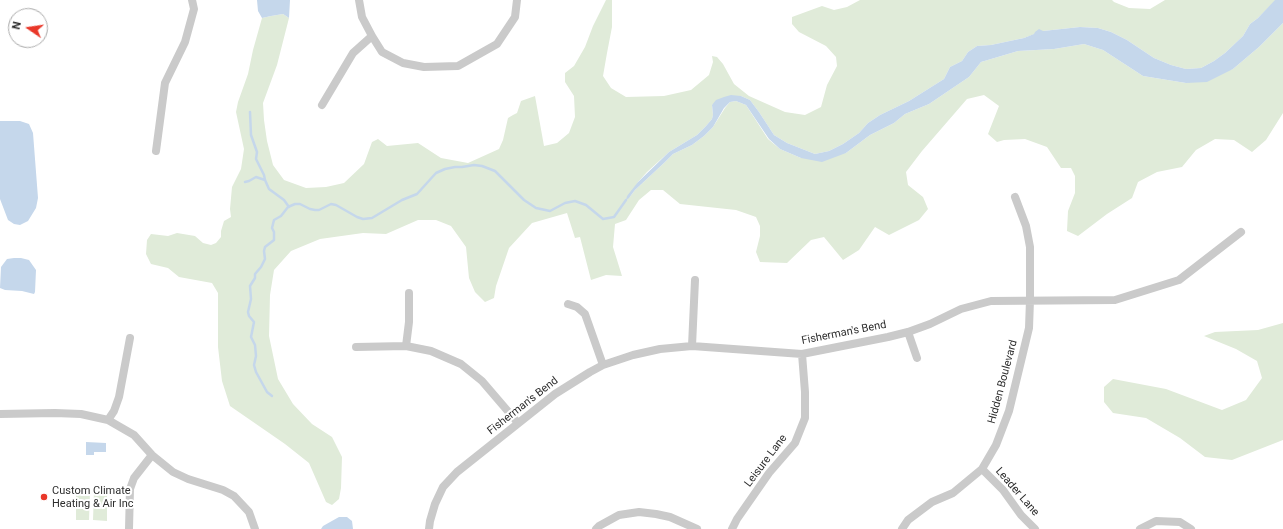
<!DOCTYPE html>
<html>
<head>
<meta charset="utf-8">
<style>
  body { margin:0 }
  #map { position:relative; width:1283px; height:529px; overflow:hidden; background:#fff; font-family:Roboto,sans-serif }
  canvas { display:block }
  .north { position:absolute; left:8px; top:8px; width:40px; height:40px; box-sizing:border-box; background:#fff; border:1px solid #ababab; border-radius:50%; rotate:283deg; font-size:11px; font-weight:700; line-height:16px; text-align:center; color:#2d2d2d }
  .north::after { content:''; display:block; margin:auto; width:14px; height:18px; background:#e93729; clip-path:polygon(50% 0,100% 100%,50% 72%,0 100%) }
</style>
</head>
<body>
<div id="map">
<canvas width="1283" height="529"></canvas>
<div class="north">N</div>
</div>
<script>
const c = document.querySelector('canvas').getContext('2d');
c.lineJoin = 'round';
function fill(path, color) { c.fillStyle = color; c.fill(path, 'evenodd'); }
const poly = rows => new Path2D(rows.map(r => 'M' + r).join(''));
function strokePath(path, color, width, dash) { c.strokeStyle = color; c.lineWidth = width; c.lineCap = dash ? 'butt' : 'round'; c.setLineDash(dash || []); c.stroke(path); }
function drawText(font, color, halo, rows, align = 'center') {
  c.font = font + ' Roboto,sans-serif'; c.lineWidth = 4; c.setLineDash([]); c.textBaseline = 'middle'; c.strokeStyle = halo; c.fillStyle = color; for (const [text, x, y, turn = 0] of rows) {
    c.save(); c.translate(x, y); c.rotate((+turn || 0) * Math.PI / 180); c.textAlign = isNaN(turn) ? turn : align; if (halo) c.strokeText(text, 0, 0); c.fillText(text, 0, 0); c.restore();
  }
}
fill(poly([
  [606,0,612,0,612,27,607,53,603,76,611,88,626,97,664,96,691,90,709,75,713,62,712,56,717,57,723,64,734,84,749,96,785,112,805,115,821,107,827,85,837,66,836,57,826,46,799,32,792,24,792,17,822,6,834,10,847,7,860,0,1112,0,1114,2,1129,8,1150,9,1165,0,1276,0,1258,18,1250,24,1243,36,1225,53,1214,61,1201,68,1186,69,1171,65,1154,58,1127,40,1111,32,1098,28,1080,27,1043,31,1024,38,991,45,977,46,968,52,962,61,950,67,944,79,909,101,880,115,868,123,859,133,843,144,829,151,815,154,787,143,774,135,759,112,750,100,741,96,712,105,713,115,712,119,706,126,697,135,669,152,647,172,638,182,629,198,635,190,664,163,673,154,692,145,704,136,713,127,725,108,730,102,736,101,746,105,768,139,780,149,801,158,846,153,870,135,894,123,905,114,929,104,969,77,981,62,1018,51,1054,49,1084,44,1103,50,1143,76,1186,83,1233,69,1259,47,1283,23,1283,113,1266,140,1252,152,1234,140,1215,139,1196,150,1182,167,1157,172,1138,182,1132,198,1107,214,1078,236,1067,231,1068,211,1075,193,1075,176,1071,168,1061,168,1047,147,1025,139,1004,140,997,142,988,134,999,106,984,95,967,99,922,151,906,172,908,185,923,197,928,209,919,220,889,235,875,227,859,250,843,260,824,237,811,240,787,263,760,262,756,252,760,236,760,226,756,217,736,210,680,204,663,190,651,190,639,200,626,220,615,224,613,247,622,276,606,275,591,280,580,237,575,238,567,213,532,223,509,248,496,286,494,298,485,302,475,292,469,278,466,247,451,226,436,220,418,220,386,234,363,233,320,239,291,251,274,270,270,295,269,336,278,379,293,404,312,424,332,437,342,457,341,488,339,499,332,505,326,502,309,463,285,444,230,406,222,381,218,347,218,293,212,283,179,277,168,268,151,264,146,254,147,240,151,234,168,236,177,233,195,236,203,243,211,245,216,243,221,237,221,231,224,221,231,217,230,209,232,187,241,169,244,149,236,112,238,102,248,74,253,50,262,18,271,16,283,14,289,18,277,65,263,103,264,120,267,141,273,165,284,180,306,188,326,187,344,183,364,164,372,142,378,139,387,146,418,143,441,158,468,163,499,149,503,140,508,118,513,115,517,113,521,101,535,96,544,146,557,143,569,133,575,117,574,96,565,82,565,73,574,66,585,47,593,26],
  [1283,323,1283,440,1232,460,1205,457,1180,438,1146,418,1113,413,1104,402,1104,387,1113,379,1166,389,1222,410,1246,400,1262,378,1257,361,1236,349,1204,336,1215,332,1258,330],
  [76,491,90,491,89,520,76,520],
  [94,491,107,491,107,521,93,520]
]), '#e0ebd9');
fill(poly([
  [257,0,290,0,289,18,283,14,271,16,262,18,258,11],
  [1275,0,1283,0,1283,23,1259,47,1233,69,1207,82,1186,83,1143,76,1103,50,1084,44,1054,49,1018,51,981,62,969,77,929,104,905,114,894,123,870,135,846,153,822,162,801,158,780,149,769,139,746,105,736,101,730,102,724,108,713,127,704,136,692,145,673,154,664,163,635,190,629,198,626,200,627,196,638,182,669,152,697,135,706,126,712,119,713,115,712,105,716,100,724,97,731,95,741,96,750,100,759,112,774,135,787,143,815,154,829,151,843,144,859,133,868,123,880,115,909,101,944,79,950,67,962,61,968,52,977,46,991,45,1024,38,1034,34,1035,32,1039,29,1043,31,1080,27,1098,28,1111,32,1127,40,1154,58,1171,65,1186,69,1201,68,1214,61,1225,53,1243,36,1250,24,1258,18],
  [0,121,20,121,29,124,33,133,38,198,36,208,28,221,20,225,14,224,8,220,0,199],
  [14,258,21,258,29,260,36,270,35,292,34,294,22,291,5,290,0,288,1,267,7,259],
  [86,442,106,443,106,452,94,452,94,455,86,455],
  [339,517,347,517,352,521,353,529,321,529,323,526]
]), '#c5d7eb');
strokePath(poly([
  [250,112,251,135,257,152,256,159,264,175,265,180,269,189,284,200,289,207],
  [245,182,249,181,256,177,265,180],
  [272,396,267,392,256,372,254,365,256,356,255,345,251,337,254,322,249,316,248,312,251,299,250,286,255,278,255,274,261,267,265,259,264,251,265,247,274,240,274,232,272,228,274,220,281,216,288,207,295,204,300,204,310,209,315,210,319,210,331,204,336,205,357,217,363,219,372,218,402,200,417,194,436,173,445,169,455,167,462,167,474,165,482,166,495,171,524,200,536,208,550,211,565,203,575,201,586,205,603,219,614,217,626,200]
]), '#c5d7eb', 2.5);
strokePath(poly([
  [372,36,382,52,403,63,424,67,458,66,497,44,515,17,517,0],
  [322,105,353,53,372,36,362,17,359,0],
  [156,151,165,83,185,42,194,9,192,0],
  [568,304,577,307,585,314,603,365],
  [908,332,917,358],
  [406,346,409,322,409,293],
  [692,346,695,280],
  [356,347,406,346,431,351,461,364,482,381,518,423],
  [0,414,55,413,81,414,108,420,134,435,152,455,173,472,188,479,223,490,234,496,249,512,255,529],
  [108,420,114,411,119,397,130,338],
  [982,469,1003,490,1021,515,1035,529],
  [129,529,130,489,134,478,152,455],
  [429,529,430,521,435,504,443,487,457,472,555,394,590,372,603,365,633,355,660,349,692,346,802,354,888,337,908,332,930,324,961,309,991,301,1115,300,1179,280,1241,232],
  [596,529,599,526,619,515,639,512,656,514,670,517,697,529],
  [732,529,737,519,769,473,795,443,805,418,805,392,802,354],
  [902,529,908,520,932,502,953,493,982,469,996,445,1009,411,1029,328,1030,300,1030,247,1026,226,1015,197],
  [1140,529,1156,521,1180,522,1191,529]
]), '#cacaca', 8);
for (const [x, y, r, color] of [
  [44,497,4,"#e93729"]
]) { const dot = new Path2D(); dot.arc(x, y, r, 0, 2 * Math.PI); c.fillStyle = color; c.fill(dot); strokePath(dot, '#fff', 1.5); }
drawText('11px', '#2d2d2d', '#fff', [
  ["Fisherman's Bend",844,333,-11],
  ["Hidden Boulevard",1003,382,-75],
  ["Fisherman's Bend",523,406,-38],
  ["Leisure Lane",766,461,-53],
  ["Leader Lane",1017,492,49]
]);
drawText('11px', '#2d2d2d', '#fff', [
  ["Custom Climate",52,491],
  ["Heating & Air Inc",52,504]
], 'left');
</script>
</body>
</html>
